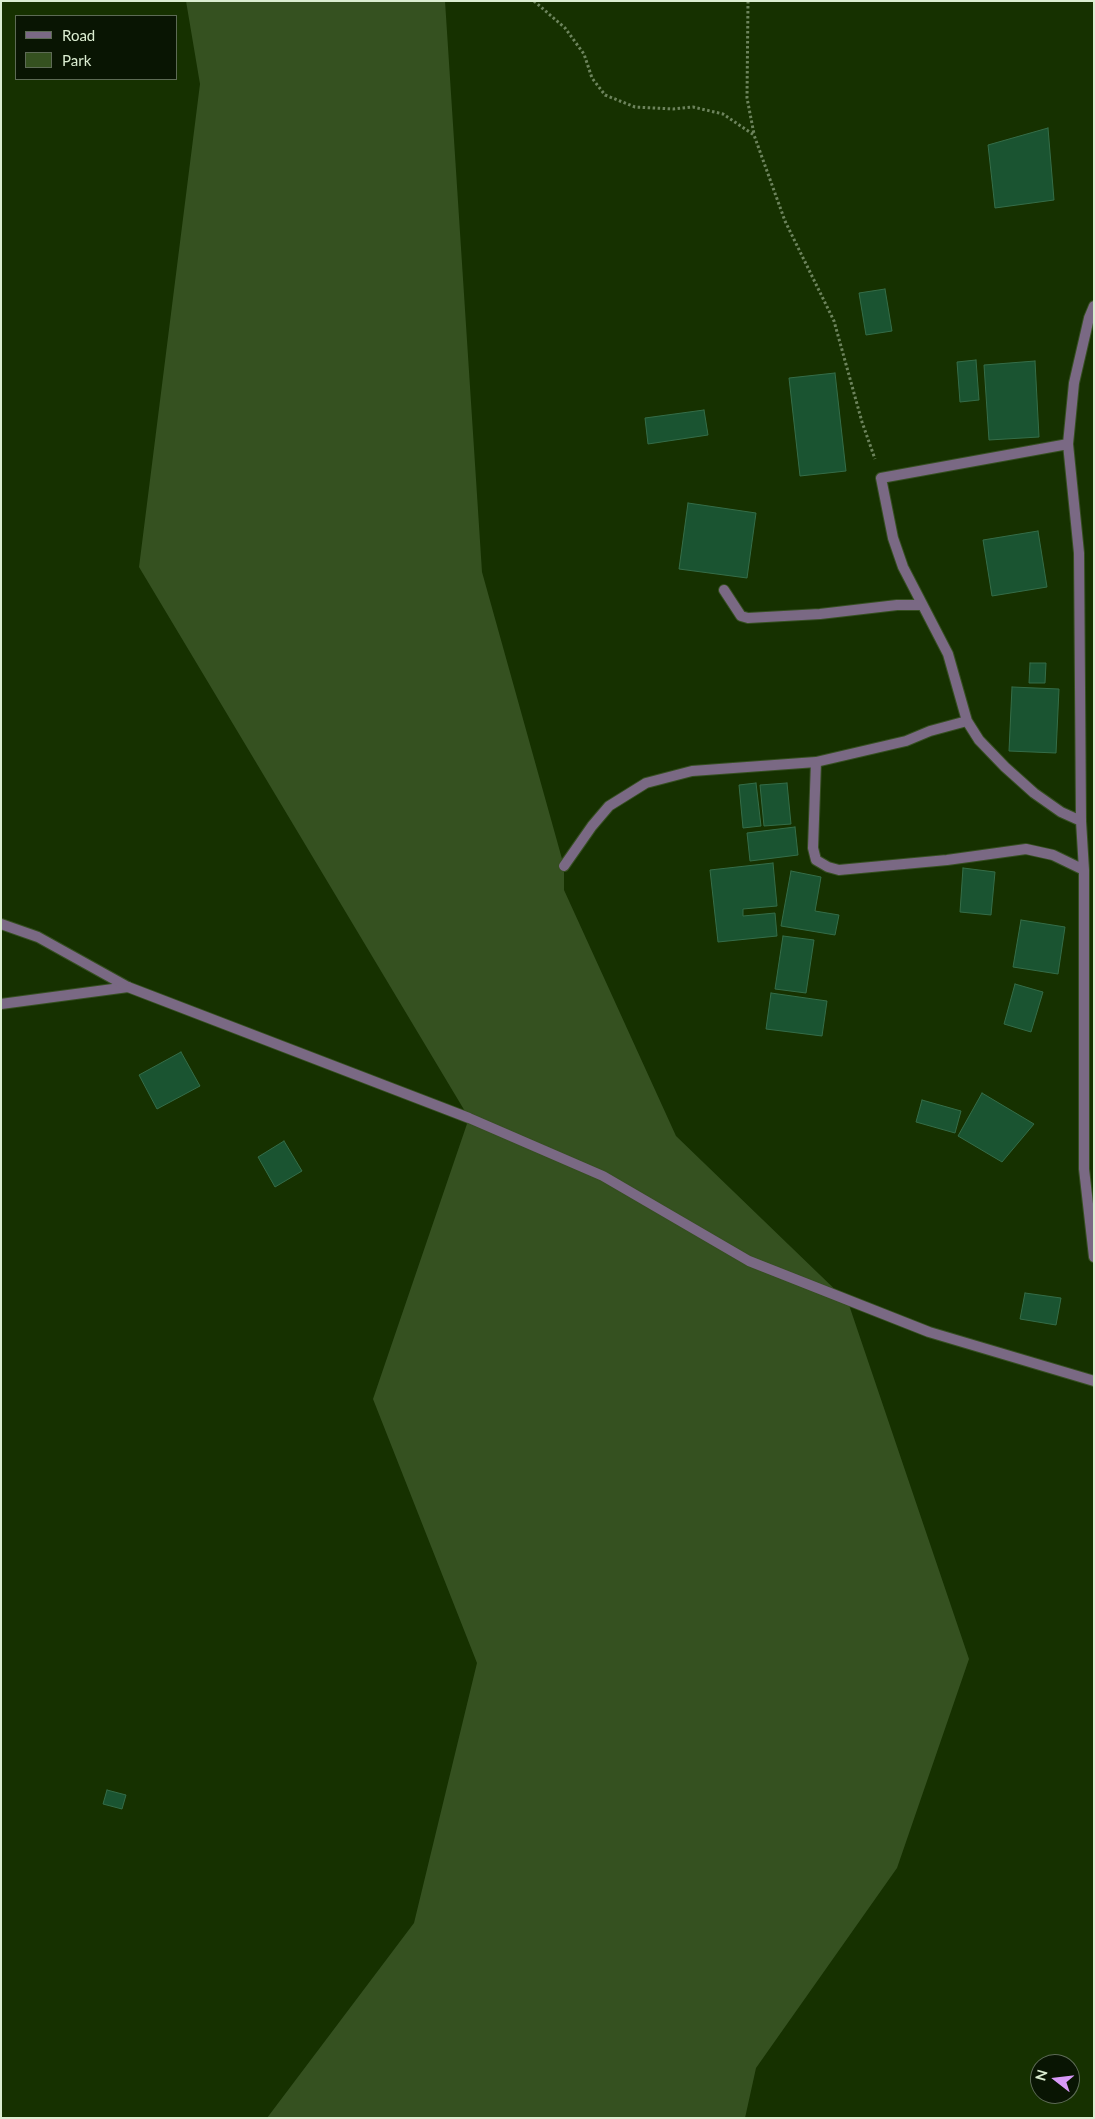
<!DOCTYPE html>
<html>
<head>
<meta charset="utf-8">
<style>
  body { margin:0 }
  #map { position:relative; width:1095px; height:2119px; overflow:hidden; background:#163100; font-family:Lato,sans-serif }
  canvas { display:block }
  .frame { position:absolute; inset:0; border:2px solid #dbedd1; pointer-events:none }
  .legend { position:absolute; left:15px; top:15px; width:162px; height:65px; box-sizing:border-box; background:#091503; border:1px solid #5d6b55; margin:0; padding:6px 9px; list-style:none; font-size:15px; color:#dbedd1 }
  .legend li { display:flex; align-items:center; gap:10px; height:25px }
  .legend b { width:25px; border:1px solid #5d6b55 }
  .north { position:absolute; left:1030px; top:2054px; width:50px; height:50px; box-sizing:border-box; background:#091503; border:1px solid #5d6b55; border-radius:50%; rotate:286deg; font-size:14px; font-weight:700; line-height:20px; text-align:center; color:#dbedd1 }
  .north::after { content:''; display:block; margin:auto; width:18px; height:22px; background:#d89af8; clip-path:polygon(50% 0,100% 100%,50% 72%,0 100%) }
</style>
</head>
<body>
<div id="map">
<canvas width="1095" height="2119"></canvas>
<div class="frame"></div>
<ul class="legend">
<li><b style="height:6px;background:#7a6984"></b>Road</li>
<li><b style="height:14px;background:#355120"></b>Park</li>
</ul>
<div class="north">N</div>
</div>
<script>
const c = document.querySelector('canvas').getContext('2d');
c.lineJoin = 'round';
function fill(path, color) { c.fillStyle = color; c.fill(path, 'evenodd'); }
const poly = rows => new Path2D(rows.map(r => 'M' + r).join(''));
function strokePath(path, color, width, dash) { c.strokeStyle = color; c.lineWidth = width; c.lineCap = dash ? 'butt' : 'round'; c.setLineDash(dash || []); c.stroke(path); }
fill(poly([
  [186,1,445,1,482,572,564,866,564,890,676,1136,848,1302,969,1659,897,1868,756,2068,745,2118,267,2118,414,1923,477,1663,373,1399,469,1118,139,567,200,84]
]), '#355120');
const building = poly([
  [1048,128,1054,200,995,208,988,145,1048,128],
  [885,289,892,331,866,335,859,293,885,289],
  [976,360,979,400,960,402,957,362,976,360],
  [1035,361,1039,437,989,440,984,365,1035,361],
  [835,373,846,471,800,476,789,378,835,373],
  [704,410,708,435,648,444,645,418,704,410],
  [688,503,756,513,747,578,679,569,688,503],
  [1038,531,1047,587,992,596,983,540,1038,531],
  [1030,663,1046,663,1045,683,1029,683,1030,663],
  [1012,687,1059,689,1056,753,1009,751,1012,687],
  [756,783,761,826,743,828,739,785,756,783],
  [787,783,791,824,764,826,760,785,787,783],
  [795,827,798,855,750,861,747,833,795,827],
  [773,863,777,906,743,909,743,916,775,913,777,936,718,942,710,870,773,863],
  [963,868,995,872,991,915,960,912,963,868],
  [791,871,821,877,815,911,839,915,835,935,781,926,791,871],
  [1021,920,1065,927,1058,974,1013,967,1021,920],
  [783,936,814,940,806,993,775,989,783,936],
  [1015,984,1043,992,1031,1032,1004,1024,1015,984],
  [771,993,827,1001,822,1036,766,1029,771,993],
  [181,1052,200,1086,157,1109,139,1075,181,1052],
  [982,1093,1034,1124,1002,1162,958,1136,982,1093],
  [922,1100,961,1111,955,1133,916,1122,922,1100],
  [284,1141,302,1171,275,1187,258,1157,284,1141],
  [1025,1293,1061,1298,1056,1325,1020,1319,1025,1293],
  [107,1790,126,1795,122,1809,103,1804,107,1790]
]);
fill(building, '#1a5431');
strokePath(building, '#356d48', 1);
const minor = poly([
  [1094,306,1089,318,1074,383,1068,444,1079,553,1081,821,1084,870,1084,1169,1094,1257],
  [1068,444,881,478,893,538,903,567,948,654,967,721,979,740,1005,767,1034,793,1061,812,1081,821],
  [724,590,741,616,748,618,820,614,897,605,922,605],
  [816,762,813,848,816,860,828,867,839,870,947,860,1026,849,1053,855,1084,870],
  [564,866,592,826,609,806,646,783,692,771,816,762,906,741,930,731,967,721],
  [1,1004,128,987]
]);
const tertiary = poly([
  [1,924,38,937,128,987,469,1118,603,1176,749,1261,929,1332,1094,1381]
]);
strokePath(minor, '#364f21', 12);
strokePath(tertiary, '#364f21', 12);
strokePath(poly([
  [534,1,565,28,584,54,592,78,605,95,635,107,673,109,693,107,723,114,754,135,785,221,834,321,862,422,875,459],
  [748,1,747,98,754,134]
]), '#6d845c', 3, [2.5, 2.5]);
strokePath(minor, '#7a6984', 10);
strokePath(tertiary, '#7a6984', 10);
</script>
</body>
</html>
